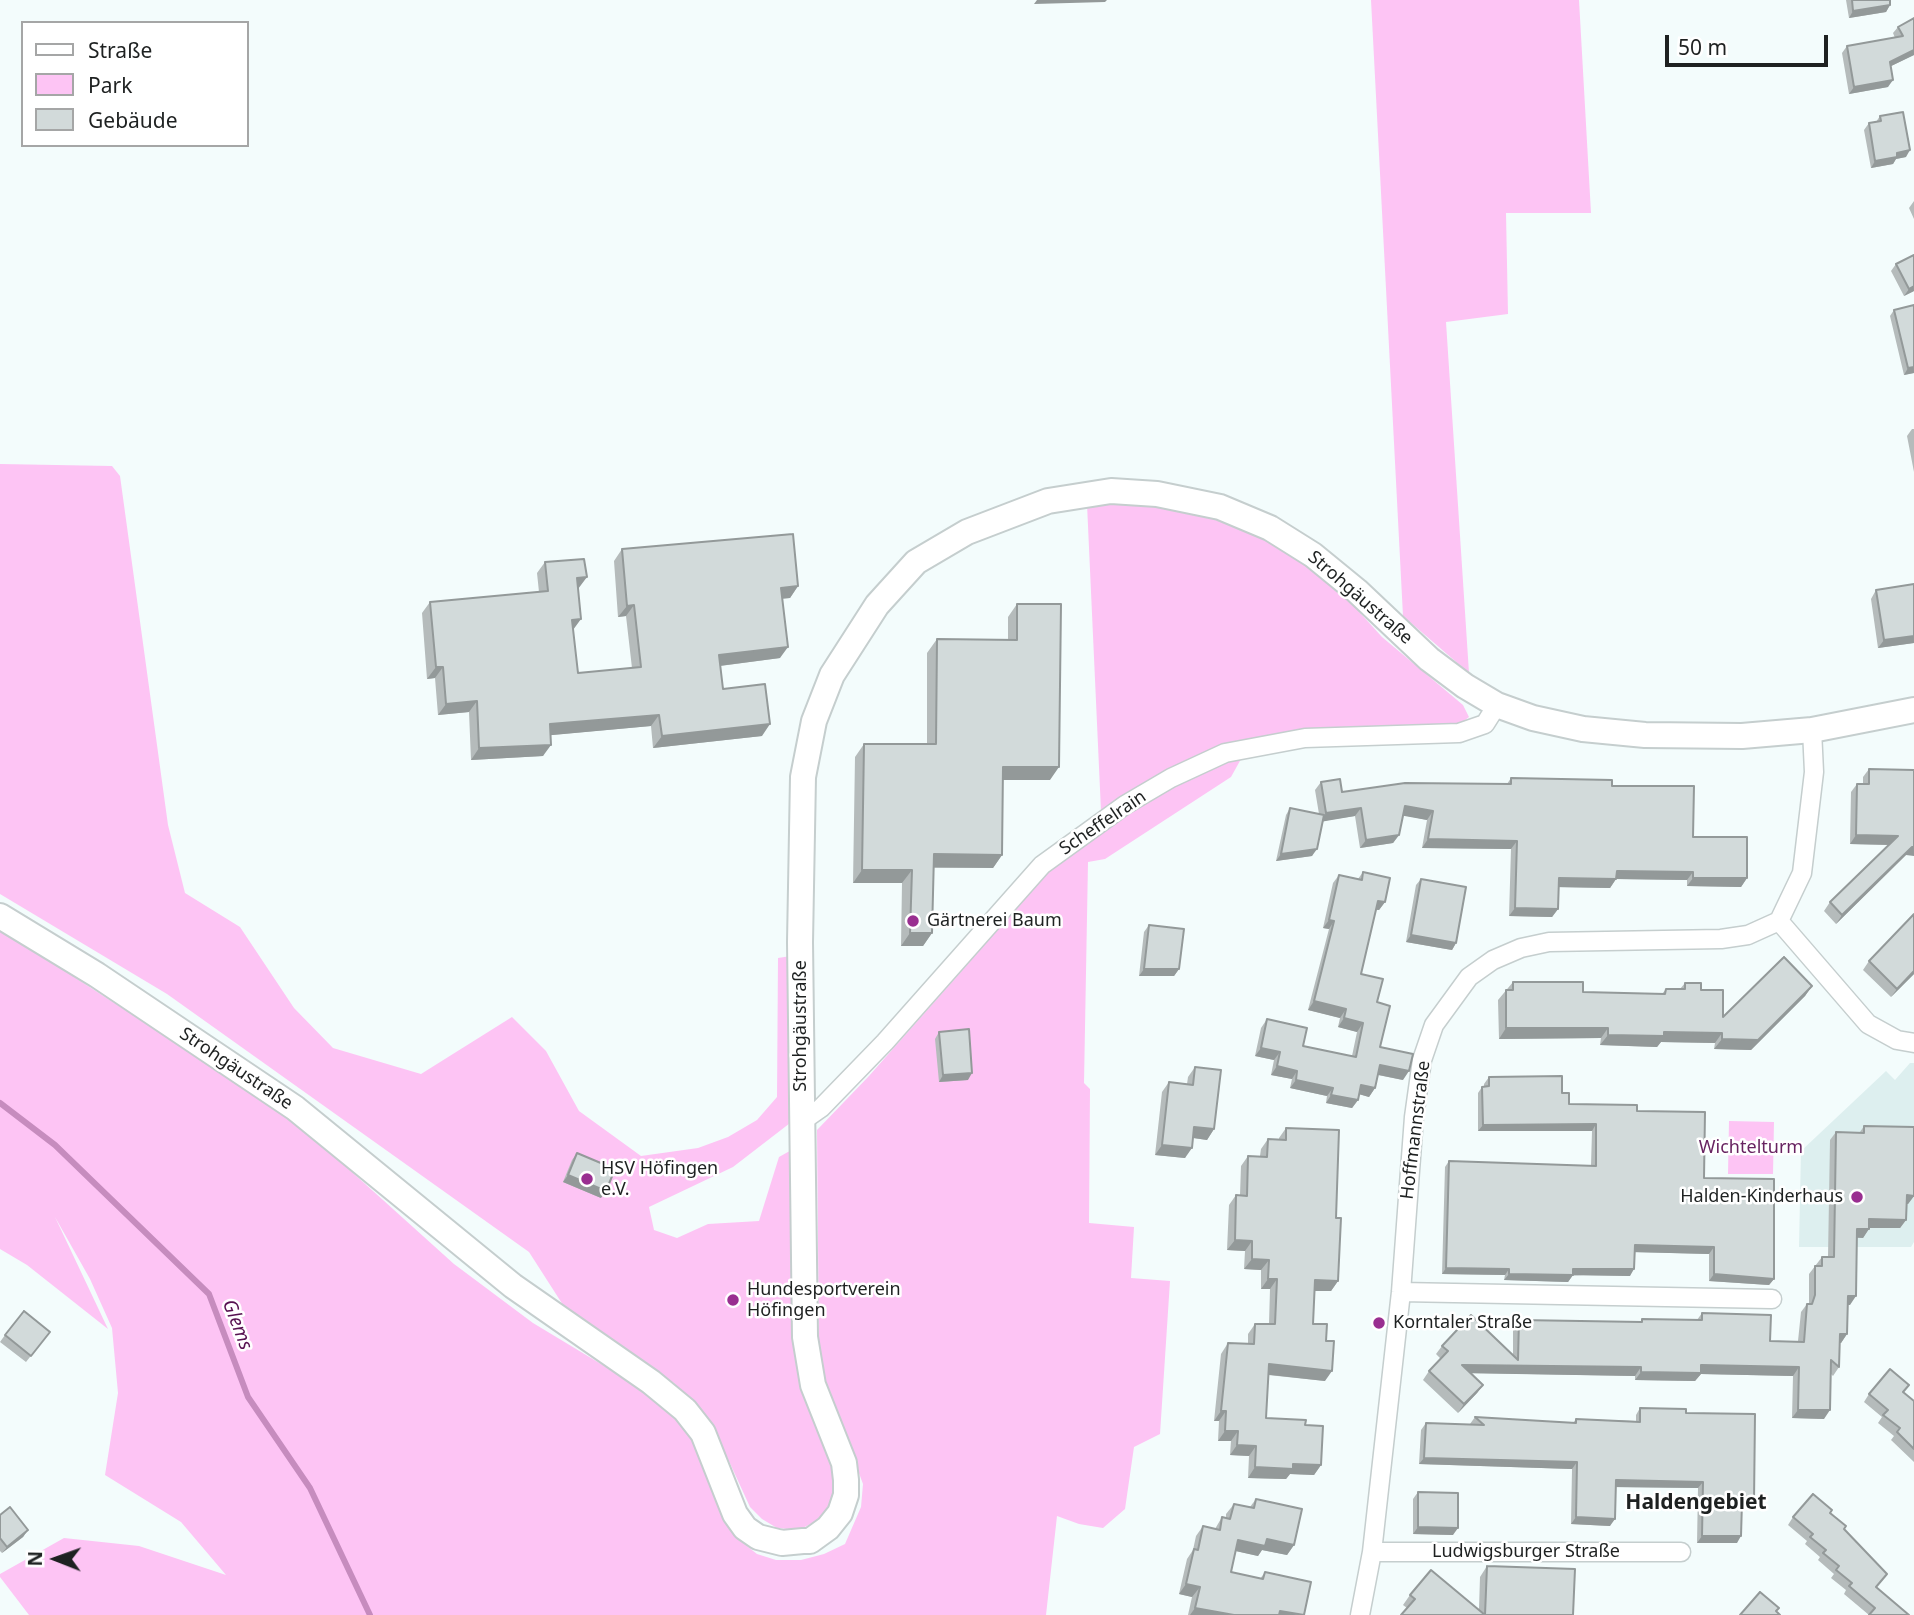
<!DOCTYPE html>
<html>
<head>
<meta charset="utf-8">
<style>
  body { margin:0 }
  #map { position:relative; width:1914px; height:1615px; overflow:hidden; background:#f3fcfc; font-family:"Noto Sans",sans-serif }
  canvas { display:block }
  .legend { position:absolute; left:21px; top:21px; width:228px; height:126px; box-sizing:border-box; background:#fff; border:2px solid #a5a6a6; margin:0; padding:9px 12px; list-style:none; font-size:21px; color:#1e2121 }
  .legend li { display:flex; align-items:center; gap:14px; height:35px }
  .legend b { width:35px; border:2px solid #a5a6a6 }
  .north { position:absolute; left:21px; top:1524px; width:70px; height:70px; -webkit-text-stroke:5px #fff; paint-order:stroke; rotate:271deg; font-size:19px; font-weight:700; line-height:28px; text-align:center; color:#1e2121 }
  .north::after { content:''; display:block; margin:auto; width:24px; height:32px; background:#1e2121; clip-path:polygon(50% 0,100% 100%,50% 72%,0 100%) }
  .scale { position:absolute; left:1665px; top:35px; width:163px; height:32px; box-sizing:border-box; border:4px solid #1e2121; border-top:0; padding-left:9px; font-size:21px; line-height:24px; white-space:nowrap; color:#1e2121; -webkit-text-stroke:5px #fff; paint-order:stroke }
</style>
</head>
<body>
<div id="map">
<canvas width="1914" height="1615"></canvas>
<ul class="legend">
<li><b style="height:9px;background:#fff"></b>Straße</li>
<li><b style="height:19px;background:#fdc4f4"></b>Park</li>
<li><b style="height:19px;background:#d2dada"></b>Gebäude</li>
</ul>
<div class="north">N</div>
<div class="scale">50 m</div>
</div>
<script>
const c = document.querySelector('canvas').getContext('2d');
c.lineJoin = 'round';
function fill(path, color) { c.fillStyle = color; c.fill(path, 'evenodd'); }
const poly = rows => new Path2D(rows.map(r => 'M' + r).join(''));
function strokePath(path, color, width, dash) { c.strokeStyle = color; c.lineWidth = width; c.lineCap = dash ? 'butt' : 'round'; c.setLineDash(dash || []); c.stroke(path); }
function drawText(font, color, halo, rows, align = 'center') {
  c.font = font + ' "Noto Sans",sans-serif'; c.lineWidth = 5; c.setLineDash([]); c.textBaseline = 'middle'; c.strokeStyle = halo; c.fillStyle = color; for (const [text, x, y, turn = 0] of rows) {
    c.save(); c.translate(x, y); c.rotate((+turn || 0) * Math.PI / 180); c.textAlign = isNaN(turn) ? turn : align; if (halo) c.strokeText(text, 0, 0); c.fillText(text, 0, 0); c.restore();
  }
}
fill(poly([
  [1910,1063,1914,1063,1914,1242,1911,1247,1799,1247,1801,1151,1886,1071,1895,1080]
]), '#ddefef');
fill(poly([
  [1371,0,1579,0,1591,213,1506,213,1508,314,1446,322,1469,673,1403,616],
  [0,464,112,466,120,476,168,825,185,893,240,927,294,1008,333,1048,421,1074,512,1017,546,1051,579,1111,641,1156,698,1148,728,1137,757,1120,777,1097,778,958,791,956,794,1120,733,1167,649,1207,654,1230,677,1238,708,1224,759,1221,779,1157,795,1148,798,1317,831,1450,836,1486,829,1505,818,1520,799,1530,777,1528,762,1519,750,1507,717,1435,694,1404,674,1383,572,1319,529,1252,167,994,0,894],
  [1121,500,1178,507,1238,525,1281,545,1333,583,1382,637,1463,705,1469,717,1459,725,1286,734,1101,811,1087,504],
  [1234,757,1241,759,1231,777,1105,859,1088,862,1084,1083,1090,1089,1089,1223,1134,1227,1131,1278,1170,1281,1160,1434,1134,1447,1125,1509,1103,1528,1079,1524,1057,1516,1046,1615,29,1615,0,1577,0,1574,64,1538,139,1546,226,1575,181,1522,105,1475,118,1393,112,1328,90,1279,55,1217,108,1329,27,1265,0,1249,0,929,292,1118,454,1264,533,1323,664,1402,692,1430,734,1536,757,1554,776,1560,801,1560,824,1554,845,1544,861,1507,863,1484,826,1384,819,1352,817,1130,869,1076,1049,872,1086,840,1169,784],
  [1729,1121,1774,1122,1773,1174,1728,1174]
]), '#fdc4f4');
strokePath(poly([
  [0,1103,55,1145,209,1294,248,1397,310,1488,370,1615]
]), '#c68cbe', 6);
const street = poly([
  [1779,921,1802,873,1814,772,1812,730],
  [1779,921,1868,1024,1897,1040,1914,1043],
  [801,1122,821,1108,885,1042,1042,865,1125,805,1171,778,1225,753,1305,738,1459,733,1485,724,1497,705],
  [1401,1292,1772,1299],
  [1372,1552,1681,1552],
  [1360,1615,1372,1552,1401,1292,1414,1117,1422,1060,1434,1025,1469,977,1493,960,1521,948,1549,942,1721,939,1748,935,1779,921]
]);
const secondary = poly([
  [0,916,97,975,295,1108,513,1286,651,1382,685,1410,703,1433,735,1514,745,1528,758,1537,782,1543,803,1541,810,1541,828,1528,840,1513,846,1495,846,1480,844,1463,813,1385,805,1337,800,942,803,777,814,721,832,675,877,605,916,562,967,532,1048,501,1111,491,1157,494,1220,507,1270,528,1313,555,1357,591,1429,659,1465,686,1497,705,1533,718,1583,729,1645,735,1742,736,1812,730,1914,710]
]);
strokePath(street, '#c5cece', 21);
strokePath(secondary, '#c5cece', 28);
strokePath(street, '#fff', 18);
strokePath(secondary, '#fff', 24);
fill(poly([
  [1846,0,1890,0,1890,5,1886,12,1849,18],
  [1898,27,1914,55,1891,66,1888,87,1849,94,1842,53,1847,46,1895,38,1893,33],
  [1880,116,1906,157,1896,159,1893,164,1871,168,1864,130,1869,123,1876,122],
  [1914,201,1914,219,1909,208],
  [1914,255,1914,291,1904,296,1891,271,1896,264],
  [1894,310,1914,373,1904,375,1890,316],
  [1912,429,1914,429,1914,472,1907,436],
  [622,549,798,586,790,598,782,599,780,658,720,666,723,689,762,736,653,748,651,726,551,735,543,756,471,760,469,712,438,715,435,678,427,679,422,613,430,602,539,592,537,573,545,562,578,589,573,630,578,673,632,668,626,616,618,617,614,561],
  [1876,590,1914,643,1878,648,1871,599],
  [1017,604,1050,780,1003,780,1002,855,993,868,934,868,932,933,923,946,901,946,902,883,853,883,855,757,864,744,927,744,927,653,937,639,1008,640,1008,617],
  [1869,769,1906,855,1836,924,1824,911,1830,902,1889,845,1850,844,1851,792,1857,784,1863,784,1863,777],
  [1511,778,1612,786,1693,837,1747,878,1741,887,1687,886,1687,880,1616,879,1610,888,1558,887,1558,909,1552,917,1509,916,1511,849,1422,848,1427,820,1403,815,1399,835,1393,843,1360,848,1355,816,1322,821,1312,856,1276,861,1286,815,1290,808,1319,814,1315,790,1321,782,1342,792,1507,784],
  [1363,872,1385,902,1379,910,1376,910,1361,974,1377,1002,1380,1047,1403,1080,1378,1075,1375,1088,1369,1097,1359,1094,1358,1100,1352,1108,1326,1103,1327,1096,1290,1088,1292,1079,1271,1075,1274,1060,1255,1056,1261,1028,1267,1019,1303,1046,1352,1056,1357,1032,1338,1027,1340,1018,1308,1010,1329,929,1323,928,1333,883,1339,875,1358,879],
  [1421,879,1456,943,1452,950,1406,942,1416,885],
  [1149,925,1179,969,1174,976,1139,976,1144,932],
  [1869,961,1914,974,1891,997,1863,970],
  [1513,982,1583,992,1662,994,1666,989,1680,989,1685,983,1701,990,1723,1017,1812,986,1805,996,1751,1050,1714,1049,1715,1043,1661,1042,1657,1047,1600,1045,1601,1038,1499,1039,1498,1000],
  [939,1032,968,1080,939,1082,935,1039],
  [1195,1067,1214,1129,1207,1140,1193,1138,1185,1158,1155,1155,1162,1092,1169,1082,1187,1084,1188,1077],
  [1489,1077,1562,1093,1569,1104,1637,1111,1704,1178,1774,1279,1769,1285,1709,1281,1709,1254,1634,1252,1630,1276,1573,1275,1568,1282,1504,1280,1505,1275,1442,1274,1445,1167,1449,1161,1591,1166,1592,1131,1478,1131,1478,1093,1482,1087,1484,1087,1484,1084],
  [1864,1126,1914,1196,1908,1204,1906,1204,1906,1220,1900,1228,1869,1228,1863,1238,1857,1238,1850,1305,1848,1305,1847,1334,1841,1343,1840,1343,1839,1367,1833,1376,1831,1374,1824,1419,1792,1418,1793,1376,1701,1374,1695,1381,1635,1380,1635,1376,1472,1373,1483,1385,1477,1393,1458,1413,1423,1380,1429,1371,1441,1359,1436,1354,1442,1346,1513,1354,1513,1329,1519,1320,1640,1322,1642,1319,1697,1320,1702,1313,1770,1341,1798,1341,1801,1312,1807,1304,1809,1304,1809,1274,1822,1257,1828,1257,1830,1140,1836,1132,1860,1132],
  [1286,1128,1336,1218,1338,1281,1331,1291,1314,1291,1313,1324,1325,1381,1268,1375,1266,1418,1305,1425,1321,1465,1314,1475,1290,1474,1286,1479,1248,1478,1249,1456,1230,1455,1231,1441,1218,1441,1219,1421,1214,1421,1221,1354,1228,1343,1248,1344,1248,1334,1255,1324,1269,1324,1270,1289,1261,1289,1261,1270,1244,1269,1245,1251,1227,1250,1229,1205,1236,1195,1240,1195,1241,1166,1248,1156,1260,1156,1261,1149,1268,1139,1279,1140,1279,1138],
  [577,1153,601,1198,563,1182,572,1160],
  [5,1335,45,1338,26,1362,0,1342],
  [1909,1385,1903,1393,1914,1401,1914,1462,1891,1440,1894,1436,1878,1423,1882,1417,1864,1402,1869,1394],
  [1640,1408,1686,1413,1754,1502,1749,1509,1742,1508,1737,1543,1697,1543,1698,1488,1616,1487,1610,1526,1571,1524,1572,1469,1419,1464,1421,1430,1426,1423,1471,1425,1470,1424,1475,1417,1573,1423,1576,1419,1636,1421,1636,1415],
  [1418,1492,1453,1535,1413,1534,1413,1499],
  [1256,1499,1294,1545,1287,1555,1262,1550,1258,1556,1236,1551,1231,1572,1260,1579,1265,1572,1304,1615,1188,1615,1192,1597,1179,1594,1187,1559,1193,1550,1196,1536,1203,1526,1215,1529,1222,1517,1226,1518,1226,1514,1234,1504,1250,1507],
  [1830,1513,1844,1529,1877,1588,1909,1615,1869,1615,1844,1594,1846,1590,1831,1578,1834,1574,1818,1560,1820,1557,1805,1544,1807,1541,1788,1525,1793,1517],
  [0,1515,28,1530,23,1537,2,1553,0,1551],
  [1487,1566,1573,1615,1401,1615,1407,1608,1403,1605,1410,1595,1479,1609,1480,1577]
]), '#b5bbbb');
fill(poly([
  [1037,0,1107,0,1105,2,1034,4],
  [1890,5,1886,12,1849,18,1853,11],
  [1914,50,1914,55,1885,69,1890,62],
  [1893,80,1888,87,1849,94,1854,87],
  [1910,150,1906,157,1896,159,1893,164,1871,168,1875,161,1897,153],
  [1914,286,1914,291,1904,296,1909,289],
  [1914,367,1914,373,1904,375,1908,368],
  [587,577,578,589,577,578],
  [798,586,790,598,773,599,781,588],
  [634,605,626,616,618,617,627,606],
  [581,619,573,630,572,620],
  [1914,636,1914,643,1878,648,1884,640],
  [788,647,780,658,711,667,719,655],
  [436,667,443,667,435,678,427,679],
  [477,701,469,712,438,715,446,704],
  [659,715,651,726,542,736,550,724],
  [770,724,762,736,653,748,662,736],
  [551,745,543,756,471,760,479,748],
  [1003,767,1059,767,1050,780,994,780],
  [1405,806,1433,811,1427,820,1399,815],
  [1361,808,1355,816,1320,822,1326,813],
  [1399,835,1393,843,1360,848,1366,840],
  [1856,835,1898,836,1892,845,1850,844],
  [1428,839,1517,841,1511,849,1422,848],
  [1912,847,1914,847,1914,856,1906,855,1836,924,1842,915],
  [1317,849,1312,856,1276,861,1281,854],
  [934,854,1002,855,993,868,925,867],
  [862,870,912,870,902,883,853,883],
  [1617,871,1693,872,1687,880,1616,879,1610,888,1553,887,1559,878],
  [1693,878,1747,878,1741,887,1687,886],
  [1378,901,1385,902,1379,910,1372,909],
  [1515,908,1558,909,1552,917,1509,916],
  [1329,920,1334,921,1329,929,1323,928],
  [910,933,932,933,923,946,901,946],
  [1411,935,1456,943,1452,950,1406,942],
  [1144,969,1179,969,1174,976,1139,976],
  [1914,971,1914,974,1891,997,1897,989],
  [1812,986,1805,996,1751,1050,1714,1049,1722,1039],
  [1314,1001,1346,1009,1340,1018,1308,1010],
  [1344,1018,1363,1023,1357,1032,1338,1027],
  [1506,1028,1608,1028,1601,1038,1499,1039],
  [1664,1032,1722,1033,1715,1043,1661,1042,1657,1047,1600,1045,1608,1035],
  [1261,1048,1280,1052,1274,1060,1255,1056],
  [1380,1065,1409,1071,1403,1080,1374,1074],
  [1277,1066,1297,1071,1292,1079,1271,1075],
  [972,1073,968,1080,939,1082,943,1075],
  [1296,1080,1333,1088,1327,1096,1290,1088],
  [1361,1085,1375,1088,1369,1097,1355,1093],
  [1331,1095,1358,1100,1352,1108,1326,1103],
  [1596,1124,1592,1131,1478,1131,1483,1125],
  [1194,1127,1214,1129,1207,1140,1187,1137],
  [1162,1145,1192,1148,1185,1158,1155,1155],
  [568,1175,606,1191,601,1198,563,1182],
  [1907,1195,1914,1196,1908,1204,1901,1204],
  [1869,1219,1906,1220,1900,1228,1863,1228],
  [1857,1229,1869,1229,1863,1238,1851,1237],
  [1235,1240,1252,1241,1245,1251,1227,1250],
  [1635,1245,1714,1247,1709,1254,1630,1252],
  [1252,1259,1269,1260,1261,1270,1244,1269],
  [1446,1268,1509,1269,1505,1275,1442,1274],
  [1573,1269,1634,1269,1630,1276,1568,1275],
  [1509,1274,1573,1275,1568,1282,1504,1280],
  [1714,1274,1774,1279,1769,1285,1709,1281],
  [1268,1279,1277,1279,1270,1289,1261,1289],
  [1315,1280,1338,1281,1331,1291,1308,1291],
  [1848,1296,1856,1296,1850,1305,1842,1304],
  [1840,1334,1847,1334,1841,1343,1834,1343],
  [1269,1364,1332,1371,1325,1381,1262,1374],
  [1462,1365,1641,1367,1635,1376,1457,1373],
  [1701,1365,1799,1367,1793,1376,1701,1374,1695,1381,1635,1380,1641,1372],
  [1483,1385,1477,1393,1458,1413,1464,1404],
  [1798,1410,1830,1410,1824,1419,1792,1418],
  [1221,1411,1226,1411,1219,1421,1214,1421],
  [1225,1431,1238,1431,1231,1441,1218,1441],
  [1237,1445,1256,1446,1249,1456,1230,1455],
  [1424,1458,1577,1462,1572,1469,1419,1464],
  [1293,1464,1321,1465,1314,1475,1290,1474,1286,1479,1248,1478,1255,1467],
  [1616,1480,1703,1482,1698,1488,1611,1487],
  [1742,1502,1754,1502,1749,1509,1737,1508],
  [1576,1517,1615,1519,1610,1526,1571,1524],
  [1418,1527,1458,1528,1453,1535,1413,1534],
  [28,1530,23,1537,2,1553,7,1547],
  [1702,1536,1741,1536,1737,1543,1697,1543],
  [1267,1539,1294,1545,1287,1555,1262,1550,1258,1556,1231,1550,1238,1540],
  [1186,1584,1200,1587,1192,1597,1179,1594],
  [1195,1608,1234,1615,1190,1615],
  [1280,1611,1299,1615,1277,1615]
]), '#939999');
const building = poly([
  [1852,0,1890,0,1890,5,1853,11,1852,0],
  [1914,18,1914,50,1890,62,1893,80,1854,87,1847,46,1903,36,1898,27,1914,18],
  [1903,112,1910,150,1897,153,1897,157,1875,161,1869,123,1881,121,1880,116,1903,112],
  [1914,255,1914,286,1909,289,1896,264,1914,255],
  [1914,305,1914,367,1908,368,1894,310,1914,305],
  [793,534,798,586,781,588,788,647,719,655,723,689,765,684,770,724,662,736,659,715,550,724,551,745,479,748,477,701,446,704,443,667,436,667,430,602,548,591,545,562,584,559,587,577,577,578,581,619,572,620,578,673,641,667,634,605,627,606,622,549,793,534],
  [1914,584,1914,636,1884,640,1876,590,1914,584],
  [1017,604,1061,604,1059,767,1003,767,1002,855,934,854,932,933,910,933,912,870,862,870,864,744,936,744,937,639,1017,640,1017,604],
  [1869,769,1914,770,1914,847,1912,847,1842,915,1830,902,1898,836,1856,835,1857,784,1869,784,1869,769],
  [1511,778,1612,780,1612,786,1694,786,1693,837,1747,837,1747,878,1693,878,1693,872,1617,871,1616,879,1559,878,1558,909,1515,908,1517,841,1428,839,1433,811,1405,806,1399,835,1366,840,1361,808,1326,813,1321,782,1340,779,1342,792,1405,783,1511,784,1511,778],
  [1290,808,1324,815,1317,849,1281,854,1290,808],
  [1363,872,1390,878,1385,902,1378,901,1361,974,1383,979,1377,1002,1390,1006,1380,1047,1413,1054,1409,1071,1380,1065,1375,1088,1361,1085,1358,1100,1331,1095,1333,1088,1296,1080,1297,1071,1277,1066,1280,1052,1261,1048,1267,1019,1307,1028,1303,1046,1356,1057,1363,1023,1344,1018,1346,1009,1314,1001,1334,921,1329,920,1339,875,1362,880,1363,872],
  [1421,879,1466,887,1456,943,1411,935,1421,879],
  [1914,914,1914,971,1897,989,1869,961,1914,914],
  [1149,925,1184,929,1179,969,1144,969,1149,925],
  [1784,957,1812,986,1758,1040,1722,1039,1722,1033,1664,1032,1664,1036,1608,1035,1608,1028,1506,1028,1506,990,1513,990,1513,982,1583,982,1583,992,1665,994,1666,989,1685,989,1685,983,1701,983,1701,990,1723,990,1723,1017,1784,957],
  [969,1029,972,1073,943,1075,939,1032,969,1029],
  [1195,1067,1221,1070,1214,1129,1194,1127,1192,1148,1162,1145,1169,1082,1193,1085,1195,1067],
  [1562,1076,1562,1093,1569,1093,1569,1104,1637,1105,1637,1111,1705,1112,1704,1178,1774,1179,1774,1279,1714,1274,1714,1247,1635,1245,1634,1269,1573,1269,1573,1275,1509,1274,1509,1269,1446,1268,1449,1161,1596,1166,1596,1124,1483,1125,1482,1087,1489,1086,1489,1077,1562,1076],
  [1864,1126,1914,1127,1914,1196,1907,1195,1906,1220,1869,1219,1869,1229,1857,1229,1856,1296,1848,1296,1847,1334,1840,1334,1839,1367,1831,1360,1830,1410,1798,1410,1799,1367,1701,1365,1701,1373,1641,1372,1641,1367,1462,1365,1483,1385,1464,1404,1429,1371,1448,1351,1442,1346,1471,1315,1518,1360,1519,1320,1642,1322,1642,1319,1702,1320,1702,1313,1771,1315,1770,1341,1804,1342,1807,1304,1812,1304,1815,1295,1815,1266,1822,1266,1822,1257,1834,1257,1836,1132,1864,1133,1864,1126],
  [1286,1128,1339,1130,1336,1218,1341,1218,1338,1281,1315,1280,1313,1324,1327,1324,1326,1341,1334,1341,1332,1371,1269,1364,1266,1418,1306,1420,1305,1425,1323,1426,1321,1465,1293,1464,1293,1469,1255,1467,1256,1446,1237,1445,1238,1431,1225,1431,1226,1411,1221,1411,1228,1343,1254,1344,1255,1324,1275,1324,1277,1279,1268,1279,1269,1260,1252,1259,1252,1241,1235,1240,1236,1195,1247,1196,1248,1156,1267,1157,1268,1139,1286,1140,1286,1128],
  [577,1153,615,1169,606,1191,568,1175,577,1153],
  [24,1311,50,1332,31,1356,5,1335,24,1311],
  [1890,1369,1909,1385,1903,1392,1914,1401,1914,1449,1897,1432,1900,1428,1883,1415,1888,1410,1869,1394,1890,1369],
  [1640,1408,1686,1409,1686,1413,1755,1414,1754,1502,1742,1502,1741,1536,1702,1536,1703,1482,1616,1480,1615,1519,1576,1517,1577,1462,1424,1458,1426,1423,1484,1425,1475,1417,1576,1423,1576,1419,1640,1422,1640,1408],
  [1418,1492,1458,1493,1458,1528,1418,1527,1418,1492],
  [1813,1494,1832,1510,1830,1513,1846,1526,1844,1529,1887,1574,1876,1587,1909,1615,1869,1615,1875,1608,1849,1586,1852,1583,1836,1570,1839,1566,1823,1553,1826,1550,1810,1537,1813,1534,1793,1517,1813,1494],
  [1256,1499,1302,1509,1294,1545,1267,1539,1265,1546,1238,1540,1231,1572,1263,1579,1265,1572,1311,1582,1304,1615,1280,1611,1279,1615,1234,1615,1195,1608,1200,1587,1186,1584,1194,1549,1198,1550,1203,1526,1220,1530,1222,1517,1230,1519,1234,1504,1254,1508,1256,1499],
  [10,1507,28,1530,7,1547,0,1538,0,1515,10,1507],
  [1487,1566,1575,1569,1573,1615,1401,1615,1415,1599,1410,1595,1431,1570,1485,1615,1487,1566],
  [1760,1592,1779,1608,1776,1611,1780,1615,1740,1615,1760,1592]
]);
fill(building, '#d2dada');
strokePath(building, '#939999', 2);
for (const [x, y, r, color] of [
  [913,921,7,"#992e90"],
  [587,1179,7,"#992e90"],
  [1857,1197,7,"#992e90"],
  [733,1300,7,"#992e90"],
  [1379,1323,7,"#992e90"]
]) { const dot = new Path2D(); dot.arc(x, y, r, 0, 2 * Math.PI); c.fillStyle = color; c.fill(dot); strokePath(dot, '#fff', 2.5); }
drawText('18px', '#1e2121', '#fff', [
  ["Strohgäustraße",1360,598,41],
  ["Scheffelrain",1103,823,-34],
  ["Strohgäustraße",801,1026,-90],
  ["Strohgäustraße",236,1069,34],
  ["Hoffmannstraße",1416,1130,-83],
  ["Ludwigsburger Straße",1526,1552]
]);
drawText('18px', '#1e2121', '#fff', [
  ["Gärtnerei Baum",927,921],
  ["HSV Höfingen",601,1169],
  ["e.V.",601,1190],
  ["Halden-Kinderhaus",1843,1197,"right"],
  ["Hundesportverein",747,1290],
  ["Höfingen",747,1311],
  ["Korntaler Straße",1393,1323]
], 'left');
drawText('18px', '#682361', '#fff', [
  ["Wichtelturm",1751,1148]
]);
drawText('italic 19px', '#571151', '#fff', [
  ["Glems",237,1325,69]
]);
drawText('bold 21px', '#1e2121', '#fff', [
  ["Haldengebiet",1696,1503]
]);
</script>
</body>
</html>
